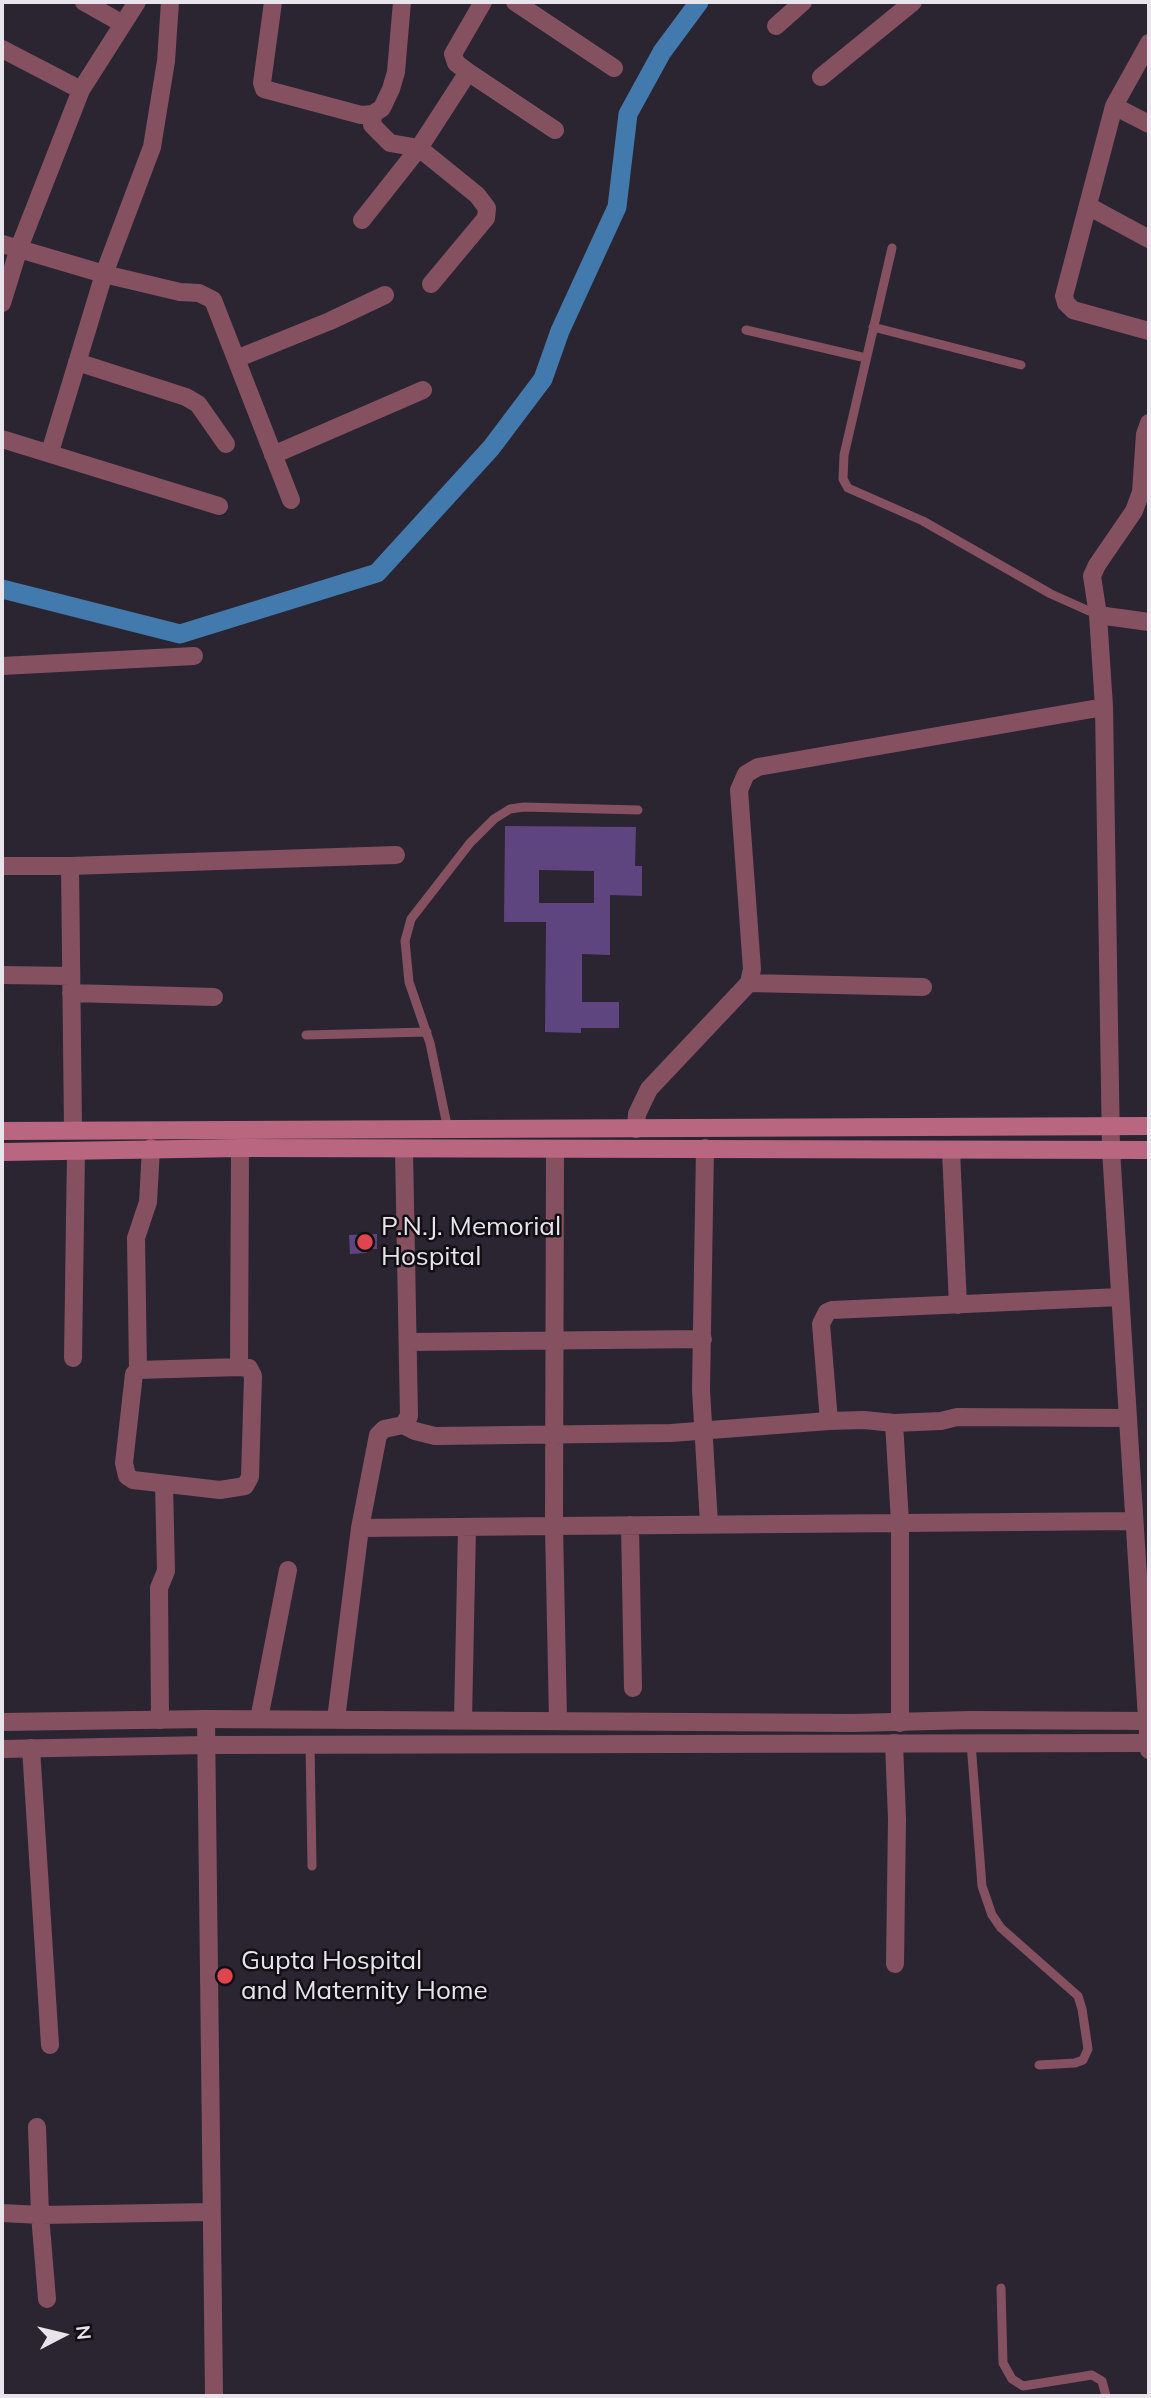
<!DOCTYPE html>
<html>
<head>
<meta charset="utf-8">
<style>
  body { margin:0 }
  #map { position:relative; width:1151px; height:2398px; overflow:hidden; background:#2a2531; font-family:Mulish,sans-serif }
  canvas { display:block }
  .frame { position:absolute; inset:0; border:4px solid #e7e4ec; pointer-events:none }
  .north { position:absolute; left:28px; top:2300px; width:70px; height:70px; -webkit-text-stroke:5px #110f14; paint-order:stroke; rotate:83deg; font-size:19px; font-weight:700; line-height:28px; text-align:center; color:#e7e4ec }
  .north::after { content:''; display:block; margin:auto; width:24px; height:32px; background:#e7e4ec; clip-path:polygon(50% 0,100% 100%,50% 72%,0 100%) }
</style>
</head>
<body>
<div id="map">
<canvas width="1151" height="2398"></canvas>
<div class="frame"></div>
<div class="north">N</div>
</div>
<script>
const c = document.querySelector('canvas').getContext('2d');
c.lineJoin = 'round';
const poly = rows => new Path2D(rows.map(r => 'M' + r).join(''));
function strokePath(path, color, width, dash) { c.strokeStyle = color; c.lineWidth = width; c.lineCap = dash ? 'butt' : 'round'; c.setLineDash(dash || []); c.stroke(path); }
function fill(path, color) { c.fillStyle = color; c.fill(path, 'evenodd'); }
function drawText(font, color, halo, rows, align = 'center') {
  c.font = font + ' Mulish,sans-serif'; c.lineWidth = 5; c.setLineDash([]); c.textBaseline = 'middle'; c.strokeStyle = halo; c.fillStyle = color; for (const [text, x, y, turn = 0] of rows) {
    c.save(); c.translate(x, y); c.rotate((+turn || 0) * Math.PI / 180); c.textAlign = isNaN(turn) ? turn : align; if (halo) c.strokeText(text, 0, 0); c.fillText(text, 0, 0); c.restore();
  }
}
strokePath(poly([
  [2,589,180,634,377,573,491,448,543,379,560,331,617,207,628,114,662,52,699,2]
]), '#437aad', 19);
fill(poly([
  [505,826,636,827,635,866,642,866,642,896,610,895,610,955,582,954,582,1002,619,1002,619,1028,581,1028,581,1033,545,1032,546,922,504,922],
  [539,870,594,871,594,903,539,903],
  [377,1234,377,1249,367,1249,367,1253,350,1254,349,1235]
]), '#5e4580');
strokePath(poly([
  [892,248,844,455,843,479,848,488,923,521,1051,594,1098,615],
  [873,327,1021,365],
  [746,330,866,358],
  [306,1035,427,1032],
  [448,1130,430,1043,409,982,405,941,411,919,470,843,494,819,510,809,524,807,638,810],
  [971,1743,982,1886,992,1915,1001,1928,1078,1996,1082,2009,1088,2049,1083,2060,1075,2063,1039,2065],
  [310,1744,312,1866],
  [1001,2288,1003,2363,1012,2379,1023,2386,1092,2375,1102,2381,1106,2396]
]), '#855161', 9);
strokePath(poly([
  [84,2,123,24],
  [273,2,262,83,264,89,361,115,373,114,382,108,391,89,396,72,402,2],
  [515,2,614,68],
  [776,26,803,2],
  [1149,43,1114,106,1064,296,1066,303,1073,310,1149,331],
  [2,49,81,90],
  [468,72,555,130],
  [821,77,913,2],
  [1114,106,1149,124],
  [373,114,372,125,390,143,419,148,477,195,487,208,486,218,431,284],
  [1088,206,1149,239],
  [362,220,419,148,463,80,468,72,456,63,453,54,483,2],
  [2,244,104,274,180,292,199,293,213,300,291,500],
  [2,303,19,248,81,90,137,2],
  [236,359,330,321,385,295],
  [77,362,186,397,198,404,226,444],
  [1149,423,1145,434,1141,492,1134,511,1097,565,1092,576,1098,615,1104,707,1111,1150,1149,1750],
  [2,439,219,506],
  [50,452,104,274,152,147,166,61,170,2],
  [273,455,423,390],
  [1098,615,1149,622],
  [2,666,194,656],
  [2,866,70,866],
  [2,975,71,976],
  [749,983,923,987],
  [71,993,214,997],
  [73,1129,70,866,396,855],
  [636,1129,637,1114,649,1089,749,983,752,969,739,790,746,774,758,767,1104,707],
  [705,1148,701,1390,709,1524],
  [555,1150,554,1526,1134,1521],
  [951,1151,958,1305],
  [408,1342,703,1339],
  [73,1358,76,1151],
  [239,1367,249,1368,253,1376,250,1477,245,1486,220,1490,133,1480,127,1476,124,1463,134,1374,138,1370,239,1367],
  [239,1367,240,1148],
  [138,1370,136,1238,148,1202,151,1148],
  [829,1421,821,1324,827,1312,832,1310,1120,1297],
  [403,1425,415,1431,435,1436,671,1433,829,1421,864,1420,894,1423],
  [630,1525,633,1688],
  [360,1528,378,1435,384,1429,403,1425,409,1416,404,1150],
  [206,1719,214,2396],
  [259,1719,288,1570],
  [336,1719,360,1528,554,1526,558,1720],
  [160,1720,159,1588,166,1571,164,1484],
  [463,1720,467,1527],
  [900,1723,900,1522,894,1423,941,1421,957,1417,1128,1418],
  [894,1743,897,1819,895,1964],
  [31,1748,50,2045],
  [37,2127,40,2215,47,2299],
  [2,2213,40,2215,211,2212]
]), '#855161', 18);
strokePath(poly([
  [2,1722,206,1719,853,1723,971,1720,1149,1721],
  [2,1749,206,1745,1149,1743]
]), '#855161', 18);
strokePath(poly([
  [2,1131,1149,1126],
  [2,1152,240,1148,1149,1150]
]), '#b96781', 18);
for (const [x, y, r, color] of [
  [365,1242,9,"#e0444e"],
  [225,1976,9,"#e0444e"]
]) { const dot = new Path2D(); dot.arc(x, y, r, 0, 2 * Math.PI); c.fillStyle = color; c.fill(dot); strokePath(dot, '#110f14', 2.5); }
drawText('26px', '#e7e4ec', '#110f14', [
  ["P.N.J. Memorial",381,1227],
  ["Hospital",381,1257],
  ["Gupta Hospital",241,1961],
  ["and Maternity Home",241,1991]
], 'left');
</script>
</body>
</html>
